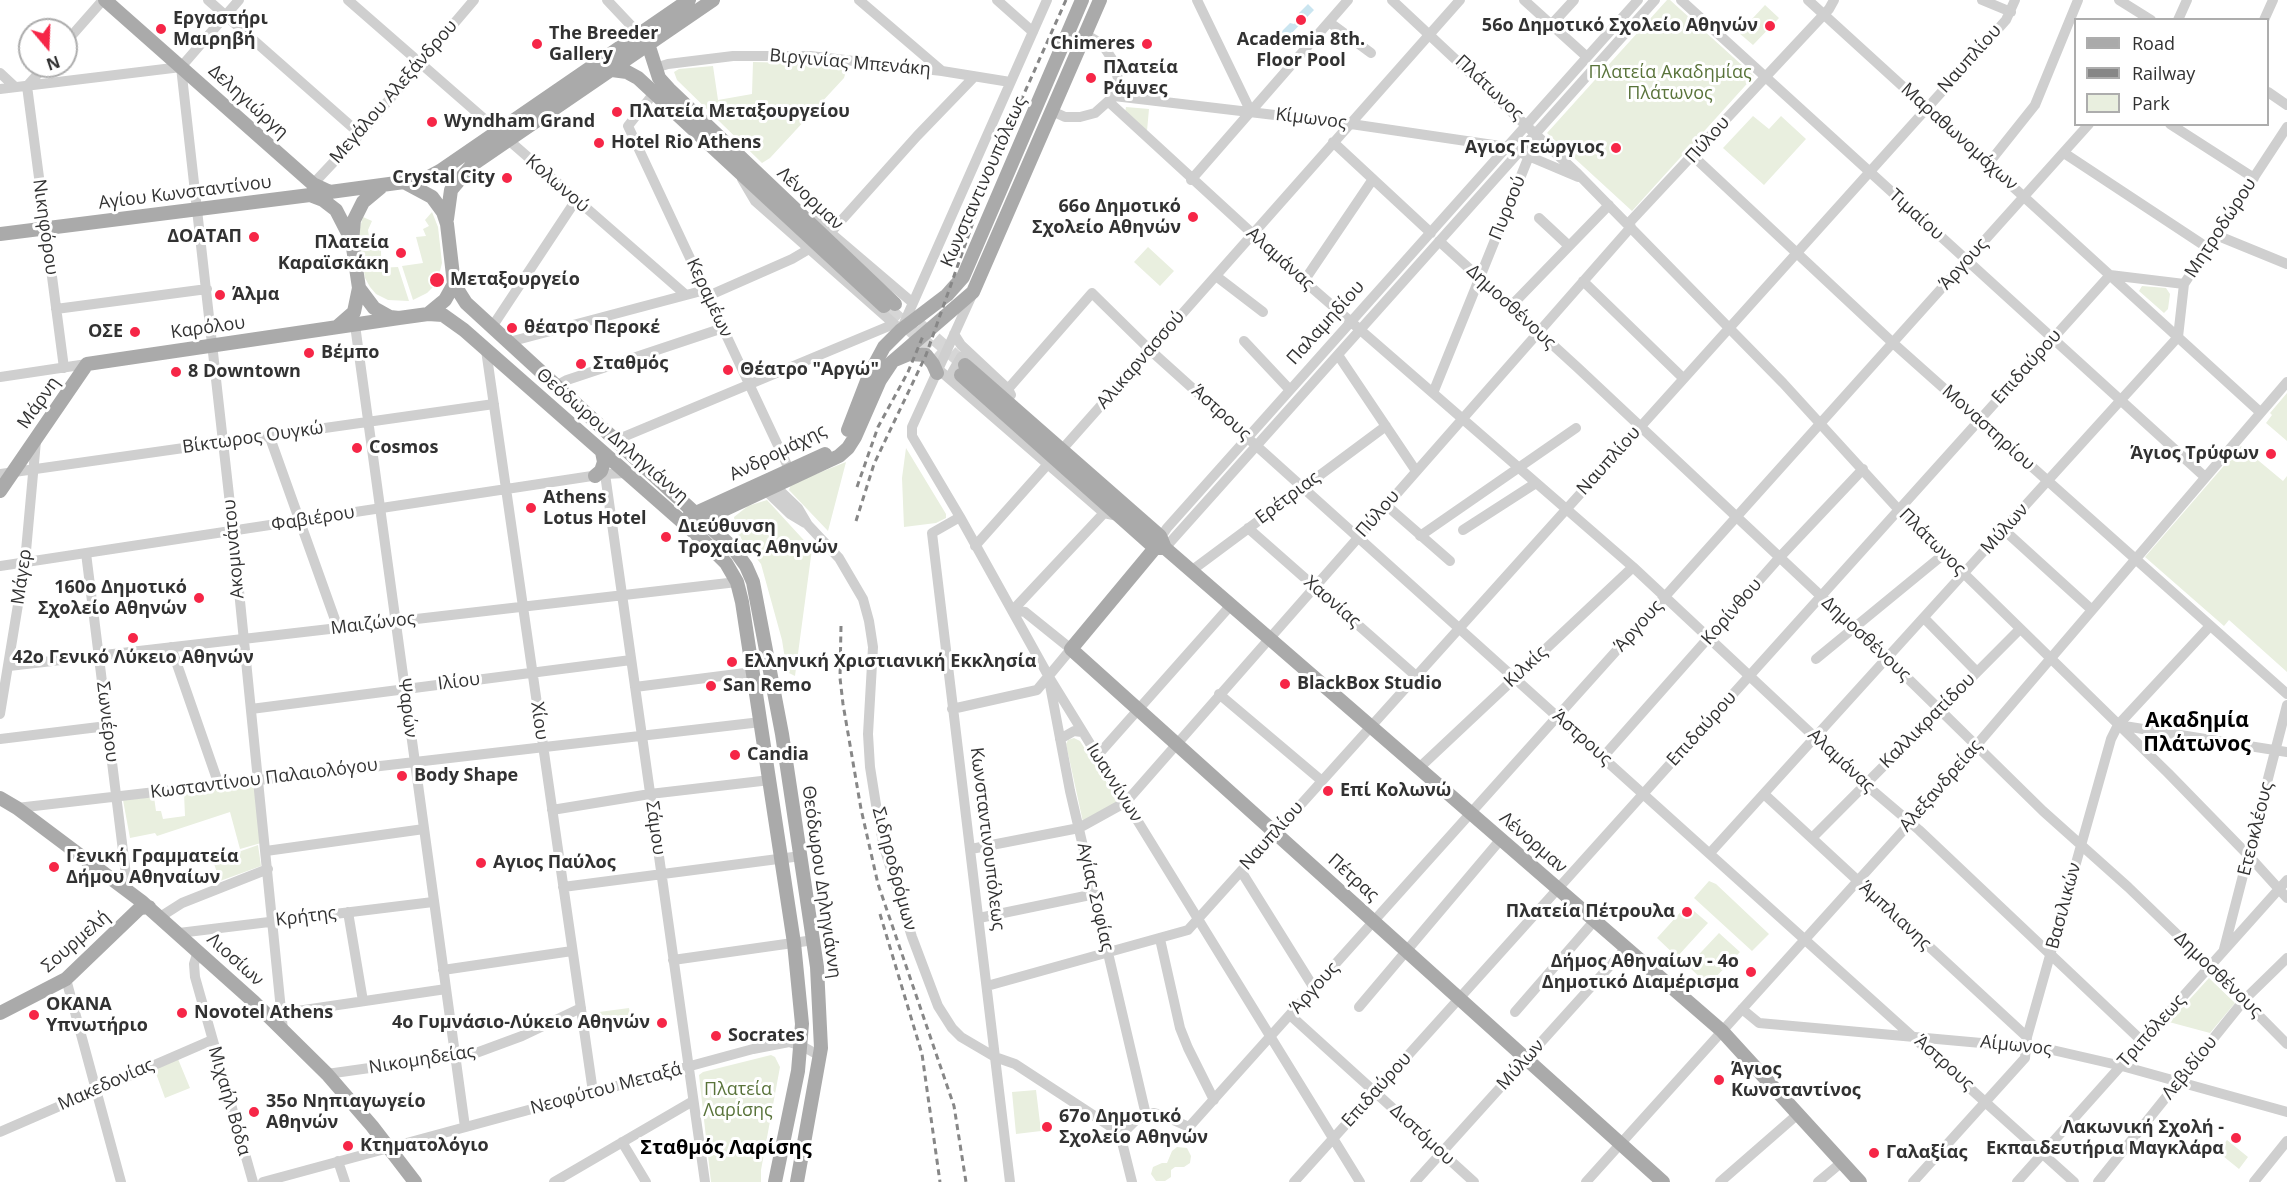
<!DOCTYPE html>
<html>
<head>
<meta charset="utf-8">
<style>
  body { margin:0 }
  #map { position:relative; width:2287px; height:1182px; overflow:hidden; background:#fff; font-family:"Open Sans",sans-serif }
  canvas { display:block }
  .legend { position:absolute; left:2074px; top:18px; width:195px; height:108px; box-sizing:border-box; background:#fff; border:2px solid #adadad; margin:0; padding:8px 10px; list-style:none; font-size:18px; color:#323232 }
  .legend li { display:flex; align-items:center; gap:12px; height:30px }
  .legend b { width:30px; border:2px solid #adadad }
  .north { position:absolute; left:18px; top:18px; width:60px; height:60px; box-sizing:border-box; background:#fff; border:2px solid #adadad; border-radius:50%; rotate:161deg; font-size:16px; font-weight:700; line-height:24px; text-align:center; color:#323232 }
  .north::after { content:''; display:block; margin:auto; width:21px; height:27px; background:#f62647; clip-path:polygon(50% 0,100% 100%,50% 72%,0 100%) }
</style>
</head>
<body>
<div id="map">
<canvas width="2287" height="1182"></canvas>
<ul class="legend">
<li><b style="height:8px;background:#aaa"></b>Road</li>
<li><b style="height:8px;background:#878787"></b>Railway</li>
<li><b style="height:16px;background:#e9efdf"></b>Park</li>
</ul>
<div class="north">N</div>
</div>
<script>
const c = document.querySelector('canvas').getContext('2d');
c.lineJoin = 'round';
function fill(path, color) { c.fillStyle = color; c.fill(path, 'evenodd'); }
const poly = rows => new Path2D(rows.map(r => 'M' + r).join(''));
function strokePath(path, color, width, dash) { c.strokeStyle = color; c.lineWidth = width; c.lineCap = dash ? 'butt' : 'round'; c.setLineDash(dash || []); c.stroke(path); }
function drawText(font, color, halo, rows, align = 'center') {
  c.font = font + ' "Open Sans",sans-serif'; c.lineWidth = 6; c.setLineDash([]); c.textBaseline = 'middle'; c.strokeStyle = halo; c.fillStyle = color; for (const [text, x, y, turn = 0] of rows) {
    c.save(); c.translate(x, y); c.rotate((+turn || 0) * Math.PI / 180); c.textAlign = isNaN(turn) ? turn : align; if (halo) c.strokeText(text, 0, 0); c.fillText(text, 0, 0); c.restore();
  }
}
fill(poly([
  [1667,0,1670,0,1754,76,1632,211,1547,133],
  [1765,5,1779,18,1753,45,1739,33],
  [753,62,835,64,843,66,846,71,844,78,770,158,762,163,677,80,674,72,679,69,713,66,718,100,752,94],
  [1126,107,1149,109,1147,131,1125,112],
  [1753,116,1769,129,1781,116,1806,139,1764,185,1723,148],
  [432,212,438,227,442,263,440,271,434,286,427,293,413,300,402,266,423,263,416,237,426,236,423,229,429,226,425,220],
  [363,217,372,221,368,230,370,243,381,243,381,258,377,268,398,267,409,301,388,300,376,294,370,287,365,278,358,234],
  [1148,247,1174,271,1160,286,1134,262],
  [2142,286,2166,288,2170,294,2168,309,2164,313,2139,291],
  [2287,393,2287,441,2266,423,2272,415,2270,413],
  [2241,446,2283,481,2287,476,2287,672,2229,620,2224,626,2145,557],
  [906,448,946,514,946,518,936,523,904,527,902,478],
  [846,462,828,531,789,490,791,484],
  [767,500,812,549,795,676,787,672,782,640,761,564,736,532,734,517,748,506],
  [1074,738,1080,741,1119,802,1083,822,1066,744,1068,740],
  [254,785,261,843,240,849,230,812,157,836,155,833,130,838,123,800,154,797,156,811,161,811,163,819,185,816,184,793],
  [258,845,261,866,220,881,213,861],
  [1709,881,1716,884,1769,934,1752,951,1694,898],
  [1687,905,1708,923,1677,957,1657,938],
  [1719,933,1740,952,1708,985,1688,966],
  [2209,978,2235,1003,2210,1033,2169,1022],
  [629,1008,632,1025,601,1029,599,1012],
  [771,1055,775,1057,780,1067,761,1170,761,1182,711,1182,699,1075,703,1072],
  [178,1059,190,1088,165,1098,154,1068],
  [1036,1090,1041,1131,1016,1134,1012,1092],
  [2227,1140,2248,1157,2239,1169,2218,1152],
  [1177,1147,1187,1148,1191,1156,1190,1163,1184,1167,1175,1167,1171,1170,1171,1177,1165,1181,1156,1181,1151,1174,1153,1167,1162,1163,1167,1163,1172,1151]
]), '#e9efdf');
fill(poly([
  [1308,4,1314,10,1287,38,1281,32,1290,23,1294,24,1301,17,1299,13]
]), '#cae5f0');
strokePath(poly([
  [889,310,961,375],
  [919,325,965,365]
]), '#d6d6d6', 14, [14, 7]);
strokePath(poly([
  [208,0,360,134],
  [348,0,686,295],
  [607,0,639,34],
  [859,0,942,71],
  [997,0,1033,32],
  [1197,0,1251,112],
  [1392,0,1578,174,1783,383,1899,510,2168,773,2249,856,2287,898],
  [1524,0,1587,57],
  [1681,0,2205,477],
  [1808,0,2260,412],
  [1982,0,2011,12],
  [2119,0,2151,20],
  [2178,20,2187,0],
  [2264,20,2273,0],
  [1329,22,1371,53],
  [1552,24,1574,0],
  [66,42,103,0],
  [181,67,233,531,283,1030],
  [181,67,239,0],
  [655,68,668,64,733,56,810,56,942,71,1010,82],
  [0,73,15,87],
  [27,86,64,368],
  [27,86,45,66],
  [0,89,181,67],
  [2268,92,2287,105],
  [654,93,628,126,789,469],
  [1114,96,1351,124,1507,147,1578,177],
  [1109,102,1304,281,1633,567,1865,784,1919,830,2143,1042],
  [1052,111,1065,117,1080,117,1095,113,1114,96,1118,79,1114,62,1102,44,1085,34],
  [2170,124,2254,178],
  [1333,142,1431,233],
  [2064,153,2208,248],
  [1693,156,1893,343,2287,694],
  [1988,164,2035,105,2078,0],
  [742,179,755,201,901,330,1047,0],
  [1191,180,1348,0],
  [313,184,360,134,474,0],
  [812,217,913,303],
  [1539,218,1568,245],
  [1628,224,1829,9,1834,0],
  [831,232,917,136,974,77],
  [2216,235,2287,264],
  [1439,241,1578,368,1887,658,2043,811,2128,887,2210,966,2287,1044],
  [2110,275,2184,284],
  [1216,276,1263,312],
  [1304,281,1373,179],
  [1583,281,1683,378],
  [972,295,912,427,912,436,960,517,1049,677,1360,1182],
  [708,296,792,259,809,249],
  [1510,307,1609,205],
  [56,309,207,289],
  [355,325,465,1127],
  [492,327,576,200],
  [954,334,961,345,1008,389,1011,395],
  [2178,337,2184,284,2287,127],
  [1244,341,1290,390],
  [509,342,705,290],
  [486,350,593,1092],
  [1338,355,1416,471],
  [938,369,1104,513,1118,516],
  [0,377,87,364],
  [953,381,953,371,961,357,969,353],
  [556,386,567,380,723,328],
  [1008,389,1092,293,1150,350,2074,1182],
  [1433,393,1529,156],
  [269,435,338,628],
  [616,440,894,324],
  [1066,445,1460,0],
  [0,474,494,404],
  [605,474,705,1182],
  [770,481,798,508,808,525,839,558,863,599,869,621,873,647,868,734,870,767,877,811,884,847,912,937,938,1006,952,1028,961,1037,995,1057,1015,1064,1122,1134],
  [762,487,790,514,805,523],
  [1386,505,1450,561],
  [960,517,932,533,1010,1182],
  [1248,528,1416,676],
  [1463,530,1536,483],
  [2004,530,2092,610],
  [1420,536,1576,428],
  [1157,543,1167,528,1638,0],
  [975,546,1048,464],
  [1165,548,1655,0],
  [86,553,128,891],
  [0,566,605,474,626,473],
  [1191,571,1386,426],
  [1013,610,1104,513],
  [1924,618,1977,672],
  [171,647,219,785],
  [1816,659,1944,554],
  [9,666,737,582],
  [1050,685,1070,791,1146,1115],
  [635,687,753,672],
  [1219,694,1322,781],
  [251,709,631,660],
  [952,709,1037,690,1071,649,1025,612,1013,610],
  [0,714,25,562,36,441],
  [2118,725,2287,752],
  [0,739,107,726],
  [1060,739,1074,731,1082,732],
  [1097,756,1231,605],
  [1603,757,1779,558,1863,469],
  [1419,768,1633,567],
  [1764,794,2027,1037],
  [17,808,761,722],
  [552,810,650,794,770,780],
  [1812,838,2020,629],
  [971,849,1079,828,1126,802,1631,227],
  [266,851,424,829],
  [1710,853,2178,337],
  [1241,871,1314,988],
  [563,887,801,856],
  [348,912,363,1001],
  [160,917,182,903,268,869],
  [979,918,1095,894],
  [179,933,433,902],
  [1160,939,1180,1028,1188,1048,1214,1100],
  [2224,949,2287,705],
  [198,951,194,964,195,977,253,1182],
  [673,960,814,940],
  [443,970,572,951],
  [66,979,121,1182],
  [987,986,1188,930,1982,47,2006,20,2015,0],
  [1359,1007,1501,839],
  [1742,1009,1759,1023,2048,1049,2122,1066,2287,1112],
  [1515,1012,1595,920],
  [277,1014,446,989],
  [1290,1015,1474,1182],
  [327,1074,476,1053,522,1036,581,1008],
  [0,1132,212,1040],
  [622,1142,646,1182],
  [338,1161,345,1182],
  [263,1182,753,1049,789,1042,802,1046,820,1056],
  [554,1182,693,1101],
  [1132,1182,1122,1142,1122,1134,1136,1120,1154,1113,1162,1115,1189,1127,2089,124],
  [1294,1182,2110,275],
  [1415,1182,1626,948],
  [1586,1182,1910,823,2287,382],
  [1720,1182,1798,1114],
  [1818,1182,1842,1162],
  [1913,1182,2025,1058,2027,1037,2111,739,2118,725,2210,626],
  [2017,1182,2287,880],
  [2098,1182,2245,999,2287,958],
  [2254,1182,2287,1141]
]), '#cfcfcf', 10);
strokePath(poly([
  [105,0,313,184,330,192,404,182,427,178,440,171,689,0],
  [639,34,650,50,659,78,669,89,895,304],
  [612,70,627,72,638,78,884,306],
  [381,187,363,202,354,220,352,241,359,288,374,308,390,317,399,318,428,314,445,300,454,284,447,224,443,212,432,197,404,182],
  [447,219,451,190,472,165,713,0],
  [0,234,310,195,323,200,336,210,352,241],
  [454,284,466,303,733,548,746,566,753,582,782,734,817,967,821,1048,797,1182],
  [428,314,443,315,464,330,704,541,726,563,737,582,742,602,794,943,802,1024,798,1071,775,1182],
  [338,326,354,312,359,288],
  [897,359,909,354,926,355,933,364,937,373],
  [965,365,1160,536,1165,548,1172,554,1722,1031,1860,1182],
  [961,375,1155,548,1163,548],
  [848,430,870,373,884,347,901,330,947,295,963,277,1082,0],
  [595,476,601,471,604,462,602,452],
  [0,491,87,364,399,318],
  [689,516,825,454],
  [698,522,839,456,848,448,855,437,880,380,892,362,973,292,1100,0],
  [1155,548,1071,649,1663,1182],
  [0,798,17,808,141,901,254,1002,327,1074,372,1126,415,1182],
  [0,1013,66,979,140,908,149,907]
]), '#aaa', 14);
strokePath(poly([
  [857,487,878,427,908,372,923,336],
  [856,521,874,464,926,355,998,152,1066,0],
  [841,626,840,678,843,704,861,809,878,884,954,1106,966,1182],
  [880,914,922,1054,940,1182]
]), '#878787', 3, [6, 4.5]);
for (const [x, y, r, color] of [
  [1301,20,6,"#f62647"],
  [1770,26,6,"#f62647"],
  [161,29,6,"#f62647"],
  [537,44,6,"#f62647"],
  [1147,44,6,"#f62647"],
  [1091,78,6,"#f62647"],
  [617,112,6,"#f62647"],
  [432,122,6,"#f62647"],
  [599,143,6,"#f62647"],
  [1616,148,6,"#f62647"],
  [507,178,6,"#f62647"],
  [1193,217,6,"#f62647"],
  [254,237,6,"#f62647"],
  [401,253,6,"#f62647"],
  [437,280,8,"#f62647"],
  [220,295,6,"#f62647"],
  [512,328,6,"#f62647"],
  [135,332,6,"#f62647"],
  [309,353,6,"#f62647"],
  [581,364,6,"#f62647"],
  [728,370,6,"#f62647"],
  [176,372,6,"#f62647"],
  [357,448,6,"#f62647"],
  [2271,454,6,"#f62647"],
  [531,508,6,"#f62647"],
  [666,537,6,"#f62647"],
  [199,598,6,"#f62647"],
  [133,638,6,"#f62647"],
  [732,662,6,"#f62647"],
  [1285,684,6,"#f62647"],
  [711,686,6,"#f62647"],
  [735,755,6,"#f62647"],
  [402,776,6,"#f62647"],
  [1328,791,6,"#f62647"],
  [481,863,6,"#f62647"],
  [54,867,6,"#f62647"],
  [1687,912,6,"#f62647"],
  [1751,972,6,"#f62647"],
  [182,1013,6,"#f62647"],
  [34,1015,6,"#f62647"],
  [662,1023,6,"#f62647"],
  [716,1036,6,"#f62647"],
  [1719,1080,6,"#f62647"],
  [254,1112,6,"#f62647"],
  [1047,1127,6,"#f62647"],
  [2236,1138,6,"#f62647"],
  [348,1146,6,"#f62647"],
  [1874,1153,6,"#f62647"]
]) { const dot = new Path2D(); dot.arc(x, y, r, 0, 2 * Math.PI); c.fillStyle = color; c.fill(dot); strokePath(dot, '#fff', 2); }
drawText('bold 18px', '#323232', '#fff', [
  ["Εργαστήρι",173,19],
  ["Μαιρηβή",173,40],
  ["56ο Δημοτικό Σχολείο Αθηνών",1758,26,"right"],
  ["The Breeder",549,34],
  ["Gallery",549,55],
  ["Academia 8th.",1301,40,"center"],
  ["Floor Pool",1301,61,"center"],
  ["Chimeres",1135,44,"right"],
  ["Πλατεία",1103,68],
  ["Ράμνες",1103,89],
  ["Πλατεία Μεταξουργείου",629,112],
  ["Wyndham Grand",444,122],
  ["Hotel Rio Athens",611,143],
  ["Αγιος Γεώργιος",1604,148,"right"],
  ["Crystal City",495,178,"right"],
  ["66ο Δημοτικό",1181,207,"right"],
  ["Σχολείο Αθηνών",1181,228,"right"],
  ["ΔΟΑΤΑΠ",242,237,"right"],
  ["Πλατεία",389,243,"right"],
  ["Καραϊσκάκη",389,264,"right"],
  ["Μεταξουργείο",450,280],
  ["Άλμα",232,295],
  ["θέατρο Περοκέ",524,328],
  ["ΟΣΕ",123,332,"right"],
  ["Βέμπο",321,353],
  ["Σταθμός",593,364],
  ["Θέατρο \"Αργώ\"",740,370],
  ["8 Downtown",188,372],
  ["Cosmos",369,448],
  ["Άγιος Τρύφων",2259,454,"right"],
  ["Athens",543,498],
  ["Lotus Hotel",543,519],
  ["Διεύθυνση",678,527],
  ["Τροχαίας Αθηνών",678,548],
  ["160ο Δημοτικό",187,588,"right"],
  ["Σχολείο Αθηνών",187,609,"right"],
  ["42ο Γενικό Λύκειο Αθηνών",133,658,"center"],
  ["Ελληνική Χριστιανική Εκκλησία",744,662],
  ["BlackBox Studio",1297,684],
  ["San Remo",723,686],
  ["Candia",747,755],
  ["Body Shape",414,776],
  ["Επί Κολωνώ",1340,791],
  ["Γενική Γραμματεία",66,857],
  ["Δήμου Αθηναίων",66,878],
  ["Αγιος Παύλος",493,863],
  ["Πλατεία Πέτρουλα",1675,912,"right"],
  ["Δήμος Αθηναίων - 4ο",1739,962,"right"],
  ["Δημοτικό Διαμέρισμα",1739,983,"right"],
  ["ΟΚΑΝΑ",46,1005],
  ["Υπνωτήριο",46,1026],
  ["Novotel Athens",194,1013],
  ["4ο Γυμνάσιο-Λύκειο Αθηνών",650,1023,"right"],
  ["Socrates",728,1036],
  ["Άγιος",1731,1070],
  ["Κωνσταντίνος",1731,1091],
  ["35ο Νηπιαγωγείο",266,1102],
  ["Αθηνών",266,1123],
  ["67ο Δημοτικό",1059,1117],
  ["Σχολείο Αθηνών",1059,1138],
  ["Λακωνική Σχολή -",2224,1128,"right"],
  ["Εκπαιδευτήρια Μαγκλάρα",2224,1149,"right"],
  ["Κτηματολόγιο",360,1146],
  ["Γαλαξίας",1886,1153]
], 'left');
drawText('18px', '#323232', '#fff', [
  ["Ναυπλίου",1970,59,-48],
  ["Βιργινίας Μπενάκη",850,63,5],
  ["Πλάτωνος",1489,88,43],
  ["Μεγάλου Αλεξάνδρου",394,92,-49],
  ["Δεληγιώργη",248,102,42],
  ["Κίμωνος",1311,119,7],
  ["Μαραθωνομάχων",1959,137,42],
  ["Πύλου",1708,140,-48],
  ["Κωνσταντινουπόλεως",984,182,-66],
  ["Κολωνού",557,184,41],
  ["Αγίου Κωνσταντίνου",185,193,-7],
  ["Λένορμαν",810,199,43],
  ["Πυρσού",1508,208,-68],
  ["Τιμαίου",1916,215,42],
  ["Νικηφόρου",45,227,82],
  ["Μητροδώρου",2221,228,-57],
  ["Αλαμάνας",1280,259,42],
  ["Άργους",1964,264,-48],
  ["Κεραμέων",709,298,65],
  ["Δημοσθένους",1511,307,43],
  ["Παλαμηδίου",1326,323,-48],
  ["Καρόλου",208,328,-8],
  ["Αλικαρνασσού",1141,360,-49],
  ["Επιδαύρου",2027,367,-48],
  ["Μάρνη",39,403,-55],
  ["Άστρους",1221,413,42],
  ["Μοναστηρίου",1988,428,42],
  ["Θεόδωρου Δηληγιάννη",612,436,41],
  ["Βίκτωρος Ουγκώ",253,438,-8],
  ["Ανδρομάχης",778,453,-26],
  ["Ναυπλίου",1609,461,-48],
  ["Ερέτριας",1288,498,-37],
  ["Πύλου",1378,514,-49],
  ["Φαβιέρου",313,519,-9],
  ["Μύλων",2005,529,-48],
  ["Πλάτωνος",1932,542,45],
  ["Ακομινάτου",234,549,-95],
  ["Μάγερ",22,577,-82],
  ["Χαονίας",1332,602,41],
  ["Κορίνθου",1732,612,-49],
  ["Μαιζώνος",373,624,-7],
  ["Άργους",1639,626,-48],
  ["Δημοσθένους",1866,639,43],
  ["Κιλκίς",1526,667,-43],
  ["Ιλίου",459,682,-7],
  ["Ψαρών",407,708,83],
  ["Χίου",539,721,82],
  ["Καλλικρατίδου",1928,721,-45],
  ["Σωνιέρου",107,722,83],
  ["Επιδαύρου",1702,729,-48],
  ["Άστρους",1582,738,42],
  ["Αλαμάνας",1841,761,43],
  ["Κωσταντίνου Παλαιολόγου",264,779,-7],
  ["Ιωαννίνων",1114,783,58],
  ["Αλεξανδρείας",1941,786,-49],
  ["Σάμου",655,828,82],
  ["Ετεοκλέους",2256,829,-76],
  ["Ναυπλίου",1272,836,-48],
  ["Κωνσταντινουπόλεως",987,839,83],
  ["Λένορμαν",1533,843,41],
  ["Σιδηροδρόμων",894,869,75],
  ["Πέτρας",1353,878,42],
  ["Θεόδωρου Δηληγιάννη",821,882,82],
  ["Αγίας Σοφίας",1095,897,77],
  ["Βασιλικών",2064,906,-75],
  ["Άμπλιανης",1895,916,43],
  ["Κρήτης",306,917,-7],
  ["Σουρμελή",76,942,-41],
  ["Λιοσίων",235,960,42],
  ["Δημοσθένους",2218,975,44],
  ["Άργους",1315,988,-48],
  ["Τριπόλεως",2152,1031,-48],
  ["Αίμωνος",2016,1046,6],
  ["Νικομηδείας",422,1060,-9],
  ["Άστρους",1944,1063,42],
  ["Μύλων",1521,1065,-48],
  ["Λεβιδίου",2190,1068,-51],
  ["Μακεδονίας",106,1085,-24],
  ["Νεοφύτου Μεταξά",606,1089,-15],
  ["Επιδαύρου",1377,1090,-48],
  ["Μιχαήλ Βόδα",229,1101,74],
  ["Διστόμου",1422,1135,43]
]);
drawText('18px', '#59733a', '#fff', [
  ["Πλατεία Ακαδημίας",1670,73],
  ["Πλάτωνος",1670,94],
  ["Πλατεία",738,1090],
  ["Λαρίσης",738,1111]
]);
drawText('bold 20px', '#000', '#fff', [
  ["Σταθμός Λαρίσης",726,1148]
]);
drawText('bold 21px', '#000', '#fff', [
  ["Ακαδημία",2197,721],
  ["Πλάτωνος",2197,745]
]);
</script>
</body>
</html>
